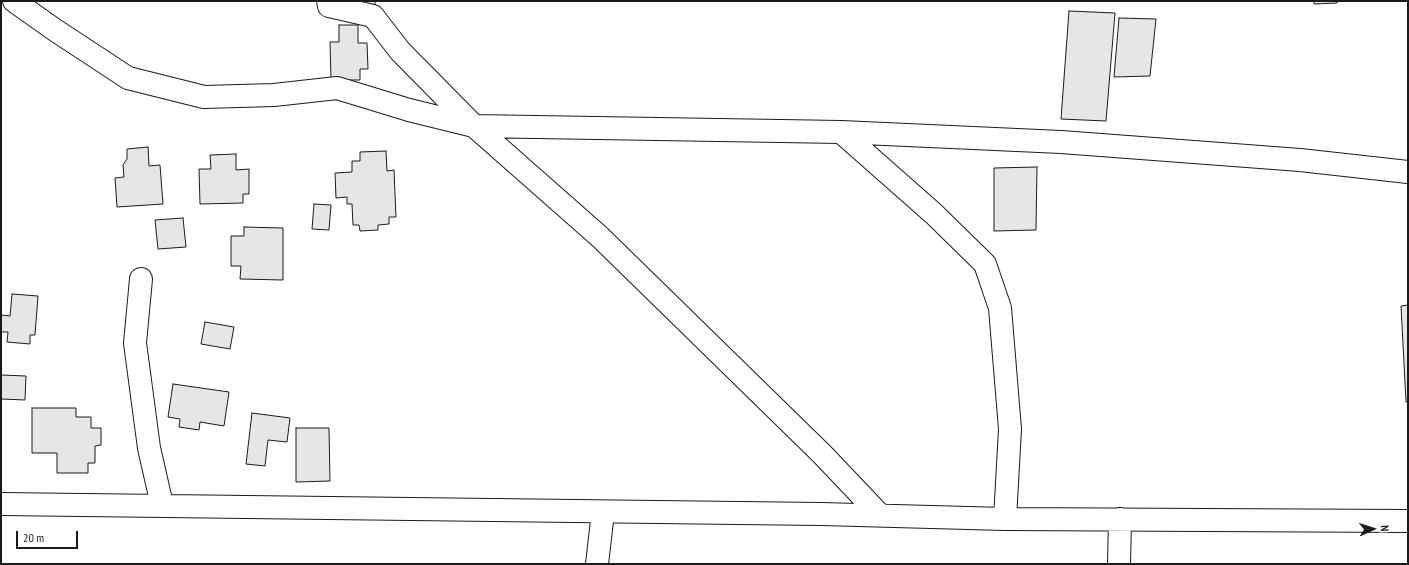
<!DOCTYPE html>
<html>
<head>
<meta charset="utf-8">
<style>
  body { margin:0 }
  #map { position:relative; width:1409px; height:565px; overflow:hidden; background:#fff; font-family:"PT Sans Narrow",sans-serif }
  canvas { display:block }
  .frame { position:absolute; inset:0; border:2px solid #1a1a1a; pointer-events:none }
  .north { position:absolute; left:1353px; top:509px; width:40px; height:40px; -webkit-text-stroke:3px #fff; paint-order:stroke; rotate:87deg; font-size:11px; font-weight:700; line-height:16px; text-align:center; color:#1a1a1a }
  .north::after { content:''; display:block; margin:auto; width:14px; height:18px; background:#1a1a1a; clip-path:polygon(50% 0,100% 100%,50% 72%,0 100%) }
  .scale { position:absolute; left:16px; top:531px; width:62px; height:18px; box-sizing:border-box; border:2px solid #1a1a1a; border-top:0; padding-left:5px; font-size:12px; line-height:14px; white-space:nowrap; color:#1a1a1a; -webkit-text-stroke:3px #fff; paint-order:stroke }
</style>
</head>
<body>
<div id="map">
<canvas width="1409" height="565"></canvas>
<div class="frame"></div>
<div class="north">N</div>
<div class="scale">20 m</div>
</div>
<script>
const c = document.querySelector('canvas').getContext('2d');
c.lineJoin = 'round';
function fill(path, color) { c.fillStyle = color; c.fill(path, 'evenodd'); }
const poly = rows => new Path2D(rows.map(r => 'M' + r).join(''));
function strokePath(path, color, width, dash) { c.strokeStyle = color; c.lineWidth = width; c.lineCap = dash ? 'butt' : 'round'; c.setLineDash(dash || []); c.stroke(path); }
const building = poly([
  [351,1,375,1,375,5,351,1],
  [1314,1,1338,1,1337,3,1314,4,1314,1],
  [1069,11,1115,13,1106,121,1061,119,1069,11],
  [1119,18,1156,19,1150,76,1114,77,1119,18],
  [339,25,358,25,358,43,367,43,368,69,360,69,360,80,331,80,330,42,339,42,339,25],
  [148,147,149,166,160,165,163,204,117,207,115,178,124,177,123,165,127,159,127,149,148,147],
  [386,151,387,171,394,170,396,217,389,217,389,224,378,225,378,230,360,231,359,225,353,225,352,204,347,204,347,197,336,198,335,173,352,172,352,161,360,161,360,152,386,151],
  [236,154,236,170,249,169,249,194,243,194,243,203,200,204,199,169,211,169,210,155,236,154],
  [1037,167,1036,230,994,231,994,168,1037,167],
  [314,204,331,205,329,230,312,229,314,204],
  [183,218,186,247,158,249,155,220,183,218],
  [244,227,283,228,283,280,240,279,241,266,231,266,231,236,244,236,244,227],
  [12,294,38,296,35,335,30,335,30,344,7,342,8,332,1,332,1,315,10,316,12,294],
  [1408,305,1408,402,1406,402,1401,306,1408,305],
  [205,322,234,327,230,349,201,344,205,322],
  [1,375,26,376,25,400,1,399,1,375],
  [173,384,229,392,224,426,200,422,199,430,179,427,180,419,168,417,173,384],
  [32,408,76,408,76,417,91,417,91,428,101,428,101,445,95,446,95,463,88,463,88,473,57,473,57,453,32,453,32,408],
  [252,413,290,418,287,442,268,440,265,466,246,464,252,413],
  [296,428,329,428,330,481,296,482,296,428]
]);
fill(building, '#e6e6e6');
strokePath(building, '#1a1a1a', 1);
const minor = poly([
  [14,1,55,30,128,78,204,97,274,95,337,88,409,110,474,126,841,132,1061,142,1300,160,1408,172],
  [328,1,329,6,373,16,400,51,474,126,600,237,822,454,880,515],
  [841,132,934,214,985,264,1000,308,1010,429,1005,519],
  [141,279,135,343,149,448,162,505],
  [1,504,821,514,1005,519,1408,521],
  [597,564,603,512],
  [1119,564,1120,519]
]);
strokePath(minor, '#1a1a1a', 24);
strokePath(minor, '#fff', 22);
</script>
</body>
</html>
